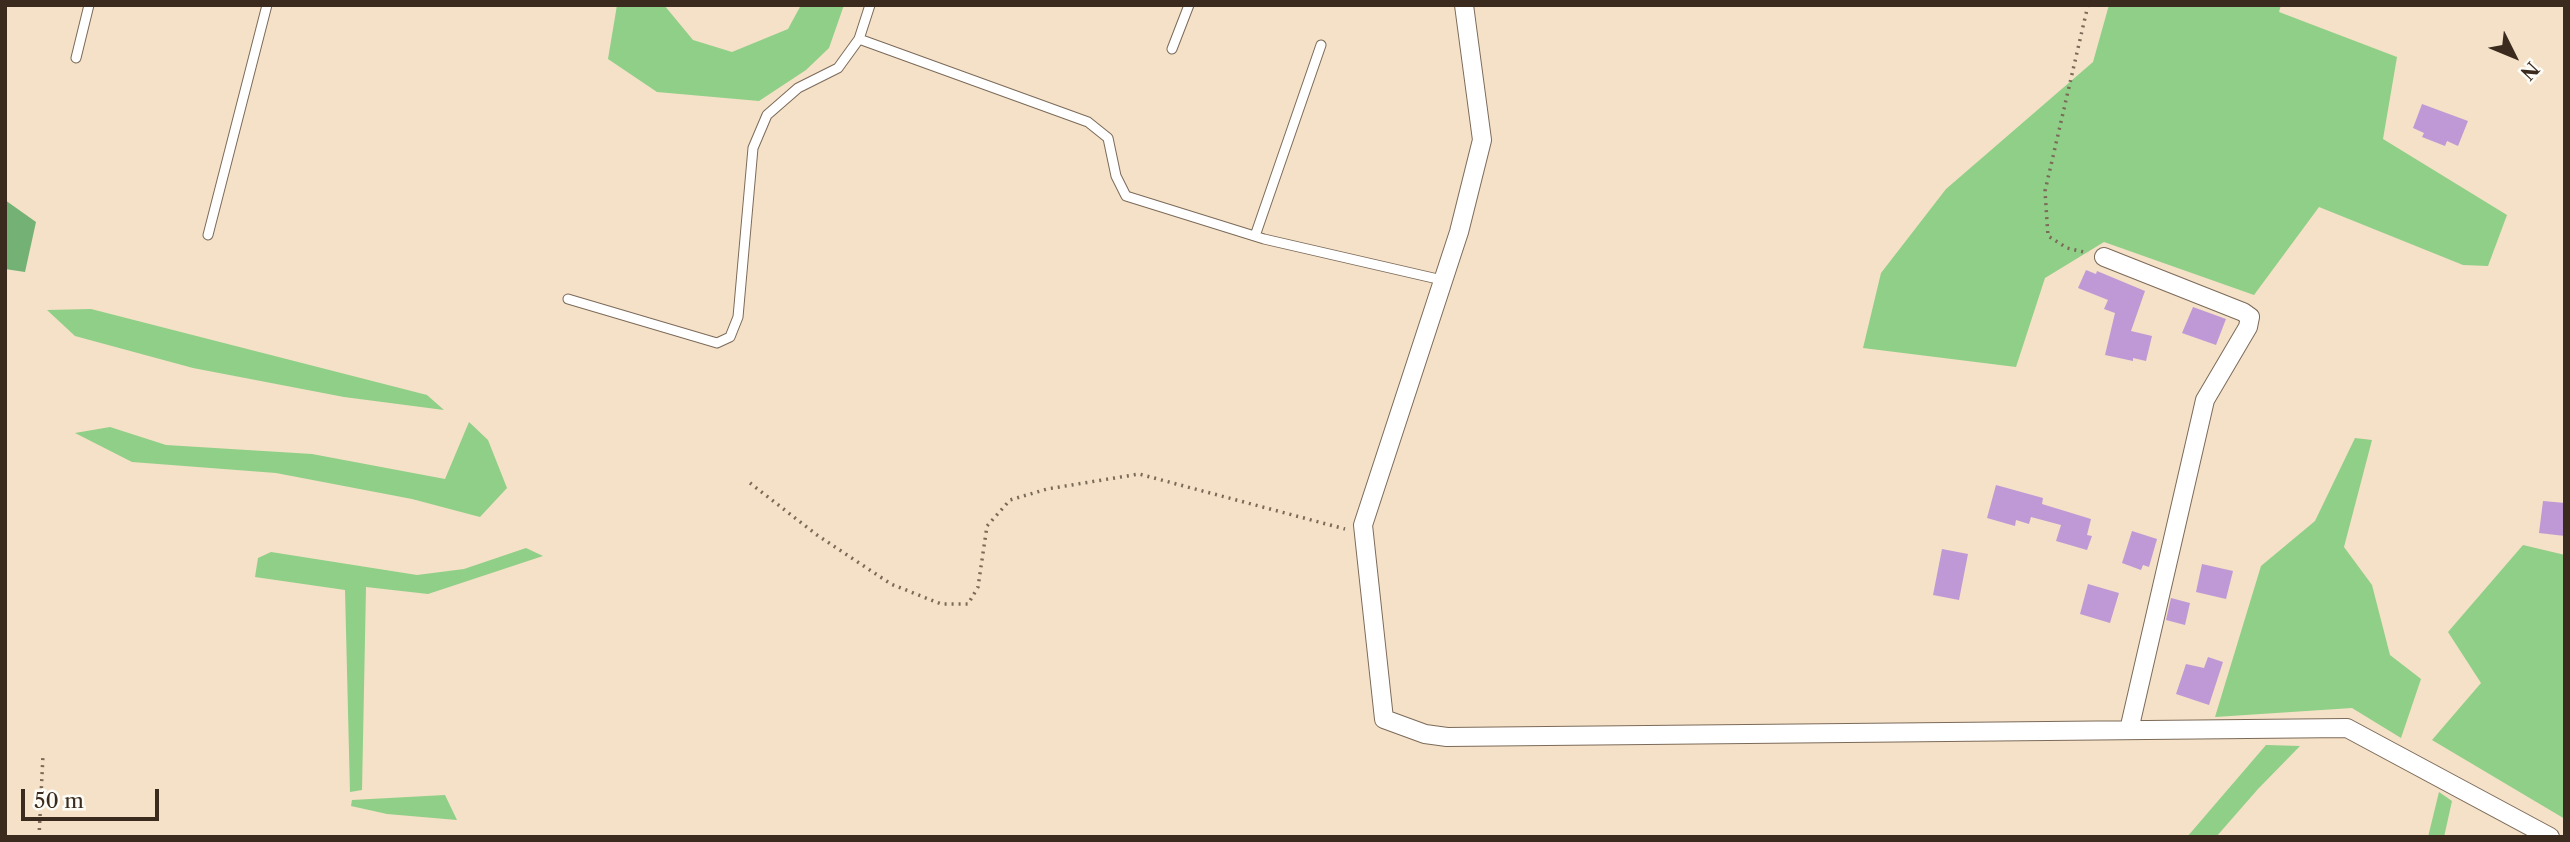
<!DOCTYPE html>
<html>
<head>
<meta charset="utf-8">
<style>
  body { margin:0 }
  #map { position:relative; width:2570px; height:842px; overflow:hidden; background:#f4e1c7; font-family:"Libre Caslon Text",serif }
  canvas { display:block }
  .frame { position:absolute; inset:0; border:7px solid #3b2a1e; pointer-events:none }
  .north { position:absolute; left:2479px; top:21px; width:70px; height:70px; -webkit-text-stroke:5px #fdfcf7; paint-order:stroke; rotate:133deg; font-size:19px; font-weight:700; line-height:28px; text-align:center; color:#3b2a1e }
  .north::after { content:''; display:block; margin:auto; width:24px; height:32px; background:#3b2a1e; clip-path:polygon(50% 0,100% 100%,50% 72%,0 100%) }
  .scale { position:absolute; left:21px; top:789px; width:138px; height:32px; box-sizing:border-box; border:4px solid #3b2a1e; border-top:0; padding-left:9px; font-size:21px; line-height:24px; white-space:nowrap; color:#3b2a1e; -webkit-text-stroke:5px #fdfcf7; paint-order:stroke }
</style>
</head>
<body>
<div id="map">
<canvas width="2570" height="842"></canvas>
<div class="frame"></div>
<div class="north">N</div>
<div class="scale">50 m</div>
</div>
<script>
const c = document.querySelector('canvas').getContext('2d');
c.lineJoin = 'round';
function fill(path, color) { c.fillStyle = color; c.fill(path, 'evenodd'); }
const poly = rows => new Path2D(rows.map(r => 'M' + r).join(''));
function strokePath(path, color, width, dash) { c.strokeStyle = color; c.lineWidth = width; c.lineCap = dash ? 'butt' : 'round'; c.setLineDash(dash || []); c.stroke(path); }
fill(poly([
  [617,5,664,5,693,40,732,52,788,29,801,5,844,5,829,48,806,70,759,101,657,92,608,59],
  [2109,5,2281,5,2279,12,2397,57,2383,139,2507,215,2488,266,2463,265,2319,207,2254,295,2104,242,2045,278,2016,367,1863,348,1881,273,1946,189,2093,62],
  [91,309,427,395,444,410,344,397,193,368,75,336,47,310],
  [469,422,488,440,507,488,480,517,412,499,276,473,132,462,75,433,110,427,166,445,312,454,445,479],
  [2355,438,2372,440,2344,547,2372,585,2390,655,2421,679,2401,738,2352,708,2215,717,2261,566,2315,521],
  [2523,545,2565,555,2565,819,2432,740,2481,683,2448,632],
  [526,548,543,556,428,594,366,587,362,790,350,792,345,590,255,577,258,558,271,552,417,575,464,569],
  [2266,745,2300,746,2258,789,2216,837,2187,837],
  [2439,792,2452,801,2444,837,2428,837],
  [445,795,457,820,387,814,351,806,352,800]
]), '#8fcf87');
fill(poly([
  [5,200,36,222,25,272,5,269]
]), '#73b274');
fill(poly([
  [2422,104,2468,121,2458,146,2447,141,2445,146,2422,137,2424,133,2413,128],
  [2086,270,2096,274,2097,271,2145,291,2131,331,2152,336,2146,361,2133,358,2133,361,2105,355,2115,313,2104,309,2108,300,2078,288],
  [2193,307,2226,319,2216,345,2182,333],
  [1996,485,2043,498,2042,504,2091,519,2087,535,2092,536,2087,550,2056,541,2061,525,2031,517,2029,524,2016,520,2015,526,1987,518],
  [2543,501,2565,503,2565,536,2539,533],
  [2132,531,2157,539,2149,567,2143,565,2141,570,2122,563],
  [1942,549,1968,554,1959,600,1933,595],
  [2202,564,2233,571,2226,599,2196,592],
  [2088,584,2119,593,2110,623,2080,614],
  [2171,598,2190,603,2185,625,2166,620],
  [2208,657,2223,662,2209,705,2176,694,2186,664,2204,668]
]), '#bf99d5');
const lane = poly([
  [859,39,1088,122,1108,138,1116,176,1126,196,1264,239,1442,280],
  [1172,49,1189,5],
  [76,58,89,5],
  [208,235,267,5],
  [1255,236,1321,45],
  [568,299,717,343,730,337,738,317,753,148,767,115,798,88,838,68,859,39,870,5]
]);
const street = poly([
  [1464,5,1482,140,1459,232,1363,525,1384,719,1425,734,1447,737,2347,728,2550,837],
  [2104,257,2243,312,2250,317,2248,327,2205,400,2129,730]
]);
strokePath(lane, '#7c6a59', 11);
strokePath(street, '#7c6a59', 20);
strokePath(poly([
  [2088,5,2045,191,2048,236,2067,248,2088,253],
  [750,483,817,535,891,584,941,604,968,604,978,587,987,526,1010,500,1047,489,1139,474,1345,529],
  [39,837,43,755]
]), '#7c6a59', 3.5, [2, 5]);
strokePath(lane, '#fff', 9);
strokePath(street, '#fff', 18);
</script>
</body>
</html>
